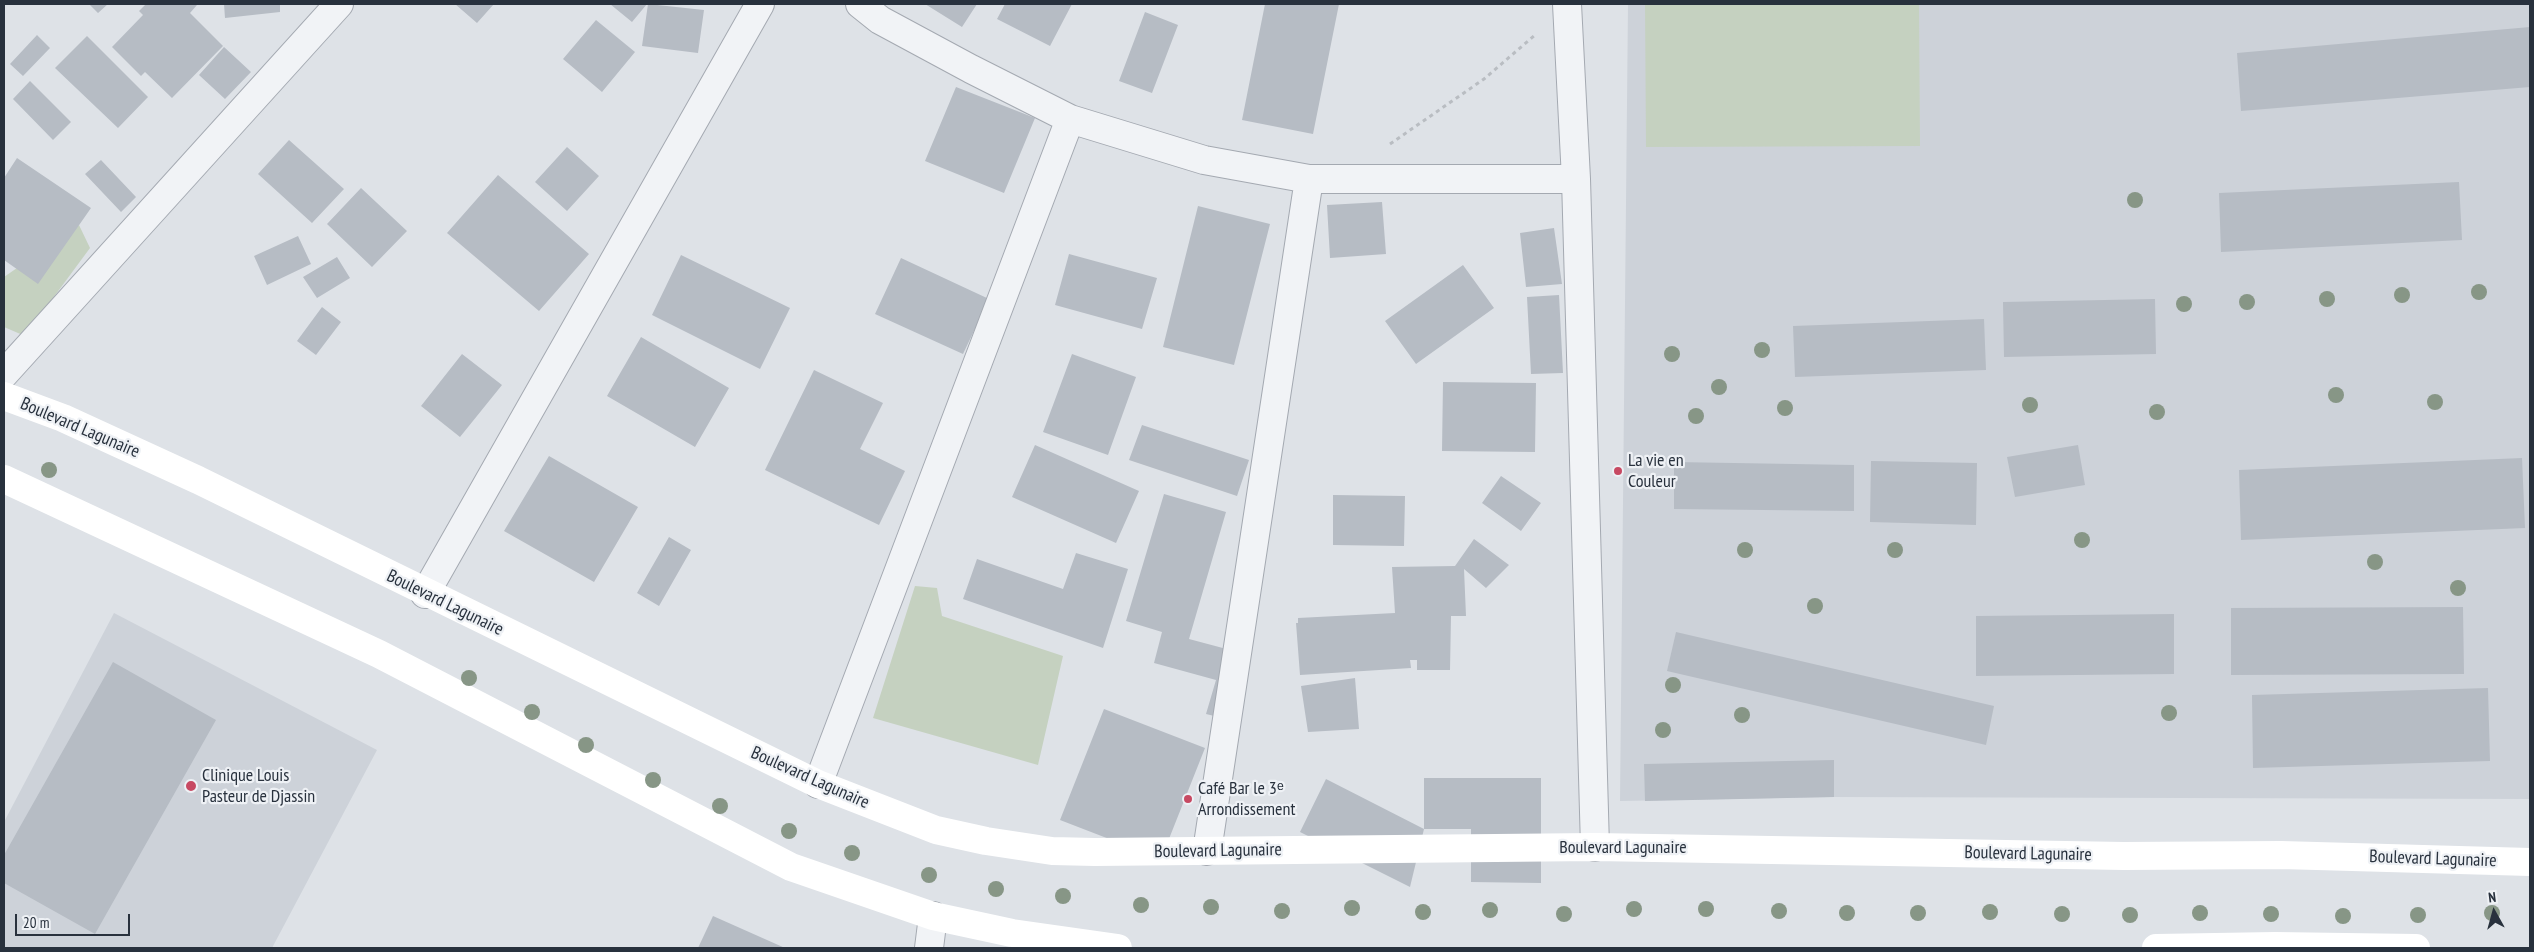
<!DOCTYPE html>
<html>
<head>
<meta charset="utf-8">
<style>
  body { margin:0 }
  #map { position:relative; width:2534px; height:952px; overflow:hidden; background:#dee2e7; font-family:"PT Sans Narrow",sans-serif }
  canvas { display:block }
  .frame { position:absolute; inset:0; border:5px solid #28313d; pointer-events:none }
  .north { position:absolute; left:2469px; top:887px; width:50px; height:50px; -webkit-text-stroke:4px #eef1f5; paint-order:stroke; rotate:353deg; font-size:14px; font-weight:700; line-height:20px; text-align:center; color:#28313d }
  .north::after { content:''; display:block; margin:auto; width:18px; height:22px; background:#28313d; clip-path:polygon(50% 0,100% 100%,50% 72%,0 100%) }
  .scale { position:absolute; left:15px; top:914px; width:115px; height:22px; box-sizing:border-box; border:2px solid #28313d; border-top:0; padding-left:6px; font-size:15px; line-height:18px; white-space:nowrap; color:#28313d; -webkit-text-stroke:4px #eef1f5; paint-order:stroke }
</style>
</head>
<body>
<div id="map">
<canvas width="2534" height="952"></canvas>
<div class="frame"></div>
<div class="north">N</div>
<div class="scale">20 m</div>
</div>
<script>
const c = document.querySelector('canvas').getContext('2d');
c.lineJoin = 'round';
function fill(path, color) { c.fillStyle = color; c.fill(path, 'evenodd'); }
const poly = rows => new Path2D(rows.map(r => 'M' + r).join(''));
function strokePath(path, color, width, dash) { c.strokeStyle = color; c.lineWidth = width; c.lineCap = dash ? 'butt' : 'round'; c.setLineDash(dash || []); c.stroke(path); }
function drawText(font, color, halo, rows, align = 'center') {
  c.font = font + ' "PT Sans Narrow",sans-serif'; c.lineWidth = 4.5; c.setLineDash([]); c.textBaseline = 'middle'; c.strokeStyle = halo; c.fillStyle = color; for (const [text, x, y, turn = 0] of rows) {
    c.save(); c.translate(x, y); c.rotate((+turn || 0) * Math.PI / 180); c.textAlign = isNaN(turn) ? turn : align; if (halo) c.strokeText(text, 0, 0); c.fillText(text, 0, 0); c.restore();
  }
}
fill(poly([
  [1628,4,2530,4,2530,799,1834,797,1620,801],
  [114,613,377,750,272,948,4,948,4,822]
]), '#cdd2d9');
fill(poly([
  [1645,4,1919,4,1920,146,1646,147],
  [79,225,90,248,25,336,4,327,4,277],
  [915,586,937,588,942,616,1063,656,1038,765,873,718]
]), '#c5d1c0');
fill(poly([
  [89,4,108,4,98,13],
  [146,4,195,4,197,5,190,13,223,46,172,98,145,72,141,76,112,47,143,15,139,11],
  [224,4,280,4,280,12,225,18],
  [455,4,494,4,477,23],
  [610,4,647,4,632,22],
  [648,4,704,10,698,53,642,46],
  [925,4,977,4,962,27],
  [1005,4,1072,4,1050,46,997,19],
  [1265,4,1339,4,1313,134,1242,120],
  [1145,12,1178,25,1152,93,1119,81],
  [596,20,635,52,602,92,563,59],
  [2530,27,2530,87,2241,111,2237,53],
  [37,35,50,48,23,76,10,64],
  [87,36,148,97,118,128,55,68],
  [224,47,251,72,225,99,199,75],
  [30,81,71,122,53,140,13,99],
  [956,87,1035,118,1004,193,925,161],
  [289,140,344,189,312,223,258,174],
  [567,147,599,176,567,211,535,182],
  [17,158,91,208,38,284,4,260,4,178],
  [101,160,136,197,121,212,85,174],
  [498,175,589,254,539,311,447,233],
  [2459,182,2462,240,2221,252,2219,193],
  [361,188,407,231,372,267,327,224],
  [1382,202,1386,254,1330,258,1327,205],
  [1198,206,1270,224,1234,365,1163,347],
  [1554,228,1562,284,1526,287,1520,233],
  [298,236,311,264,267,285,254,256],
  [1069,254,1157,278,1142,329,1055,305],
  [681,255,790,308,760,369,652,315],
  [337,257,350,278,317,298,303,277],
  [901,258,989,299,963,354,875,314],
  [1463,265,1494,308,1416,364,1385,321],
  [1559,295,1563,373,1531,374,1527,297],
  [2155,299,2156,354,2004,357,2003,302],
  [322,307,341,322,316,355,297,341],
  [1984,319,1986,370,1795,377,1793,326],
  [641,337,729,388,695,447,607,396],
  [462,354,502,385,460,437,421,406],
  [1072,354,1136,377,1108,455,1043,432],
  [814,370,883,403,860,449,905,471,879,525,765,470],
  [1443,382,1536,383,1535,452,1442,451],
  [1142,425,1249,460,1237,496,1129,460],
  [1035,445,1139,491,1116,543,1012,497],
  [2078,445,2085,485,2015,497,2007,457],
  [549,456,638,507,594,582,504,531],
  [2522,458,2525,528,2241,540,2239,470],
  [1871,461,1977,463,1976,525,1870,522],
  [1674,462,1854,465,1854,511,1674,509],
  [1501,476,1541,503,1521,531,1482,503],
  [1164,494,1226,512,1189,639,1249,655,1231,720,1206,714,1216,680,1154,663,1162,632,1126,621],
  [1333,495,1405,496,1404,546,1333,545],
  [669,537,691,550,659,606,637,593],
  [1474,539,1509,565,1486,588,1464,569,1466,616,1451,616,1450,670,1417,670,1417,660,1410,660,1411,668,1300,675,1296,623,1298,623,1298,618,1395,613,1392,567,1455,566],
  [1076,553,1128,569,1103,648,963,599,977,559,1063,589],
  [2463,607,2464,674,2231,675,2231,608],
  [2174,614,2174,674,1976,676,1976,616],
  [1676,632,1994,706,1986,745,1667,671],
  [113,662,216,720,95,934,4,883,4,855],
  [1355,678,1359,729,1308,732,1301,686],
  [2488,688,2490,761,2253,768,2252,695],
  [1104,709,1205,748,1161,859,1060,820],
  [1834,760,1834,797,1645,801,1644,764],
  [1424,778,1541,778,1541,883,1471,882,1471,829,1424,829],
  [1326,779,1424,829,1410,887,1300,832],
  [713,916,785,948,698,948]
]), '#b6bcc4');
const street = poly([
  [860,4,880,20,971,69,1070,119,1204,160,1309,179,1576,179],
  [1567,4,1576,179,1595,847],
  [4,374,339,4],
  [425,594,760,4],
  [818,784,1070,119],
  [1207,851,1309,179],
  [929,948,933,916]
]);
strokePath(street, '#a4a9b1', 30);
strokePath(poly([
  [1390,144,1484,79,1535,35]
]), '#b9bdc2', 3, [4, 4]);
strokePath(street, '#f1f3f6', 28);
strokePath(poly([
  [4,396,63,418,198,480,818,784,936,830,986,841,1052,851,1095,852,1595,847,2124,856,2281,855,2530,862],
  [4,479,379,654,791,867,933,916,1012,933,1118,948],
  [2156,948,2275,946,2416,948]
]), '#fff', 28);
c.fillStyle = '#879686';
for (const [x, y] of [
  [2135,200],
  [2479,292],
  [2402,295],
  [2327,299],
  [2247,302],
  [2184,304],
  [1762,350],
  [1672,354],
  [1719,387],
  [2336,395],
  [2435,402],
  [2030,405],
  [1785,408],
  [2157,412],
  [1696,416],
  [49,470],
  [2082,540],
  [1745,550],
  [1895,550],
  [2375,562],
  [2458,588],
  [1815,606],
  [469,678],
  [1673,685],
  [532,712],
  [2169,713],
  [1742,715],
  [1663,730],
  [586,745],
  [653,780],
  [720,806],
  [789,831],
  [852,853],
  [929,875],
  [996,889],
  [1063,896],
  [1141,905],
  [1211,907],
  [1352,908],
  [1634,909],
  [1706,909],
  [1490,910],
  [1282,911],
  [1779,911],
  [1423,912],
  [1990,912],
  [1847,913],
  [1918,913],
  [2200,913],
  [2492,913],
  [1564,914],
  [2062,914],
  [2271,914],
  [2130,915],
  [2418,915],
  [2343,916]
]) { c.beginPath(); c.arc(x, y, 8, 0, 2 * Math.PI); c.fill(); }
for (const [x, y, r, color] of [
  [1618,471,5,"#c74962"],
  [191,786,6,"#c74962"],
  [1188,799,5,"#c74962"]
]) { const dot = new Path2D(); dot.arc(x, y, r, 0, 2 * Math.PI); c.fillStyle = color; c.fill(dot); strokePath(dot, '#eef1f5', 2); }
drawText('18px', '#28313d', '#eef1f5', [
  ["Boulevard Lagunaire",80,428,23],
  ["Boulevard Lagunaire",445,603,26],
  ["Boulevard Lagunaire",810,778,24],
  ["Boulevard Lagunaire",1623,848],
  ["Boulevard Lagunaire",1218,851,-1],
  ["Boulevard Lagunaire",2028,854,1],
  ["Boulevard Lagunaire",2433,859,2]
]);
drawText('18px', '#28313d', '#eef1f5', [
  ["La vie en",1628,461],
  ["Couleur",1628,482],
  ["Clinique Louis",202,776],
  ["Pasteur de Djassin",202,797],
  ["Café Bar le 3ᵉ",1198,789],
  ["Arrondissement",1198,810]
], 'left');
</script>
</body>
</html>
